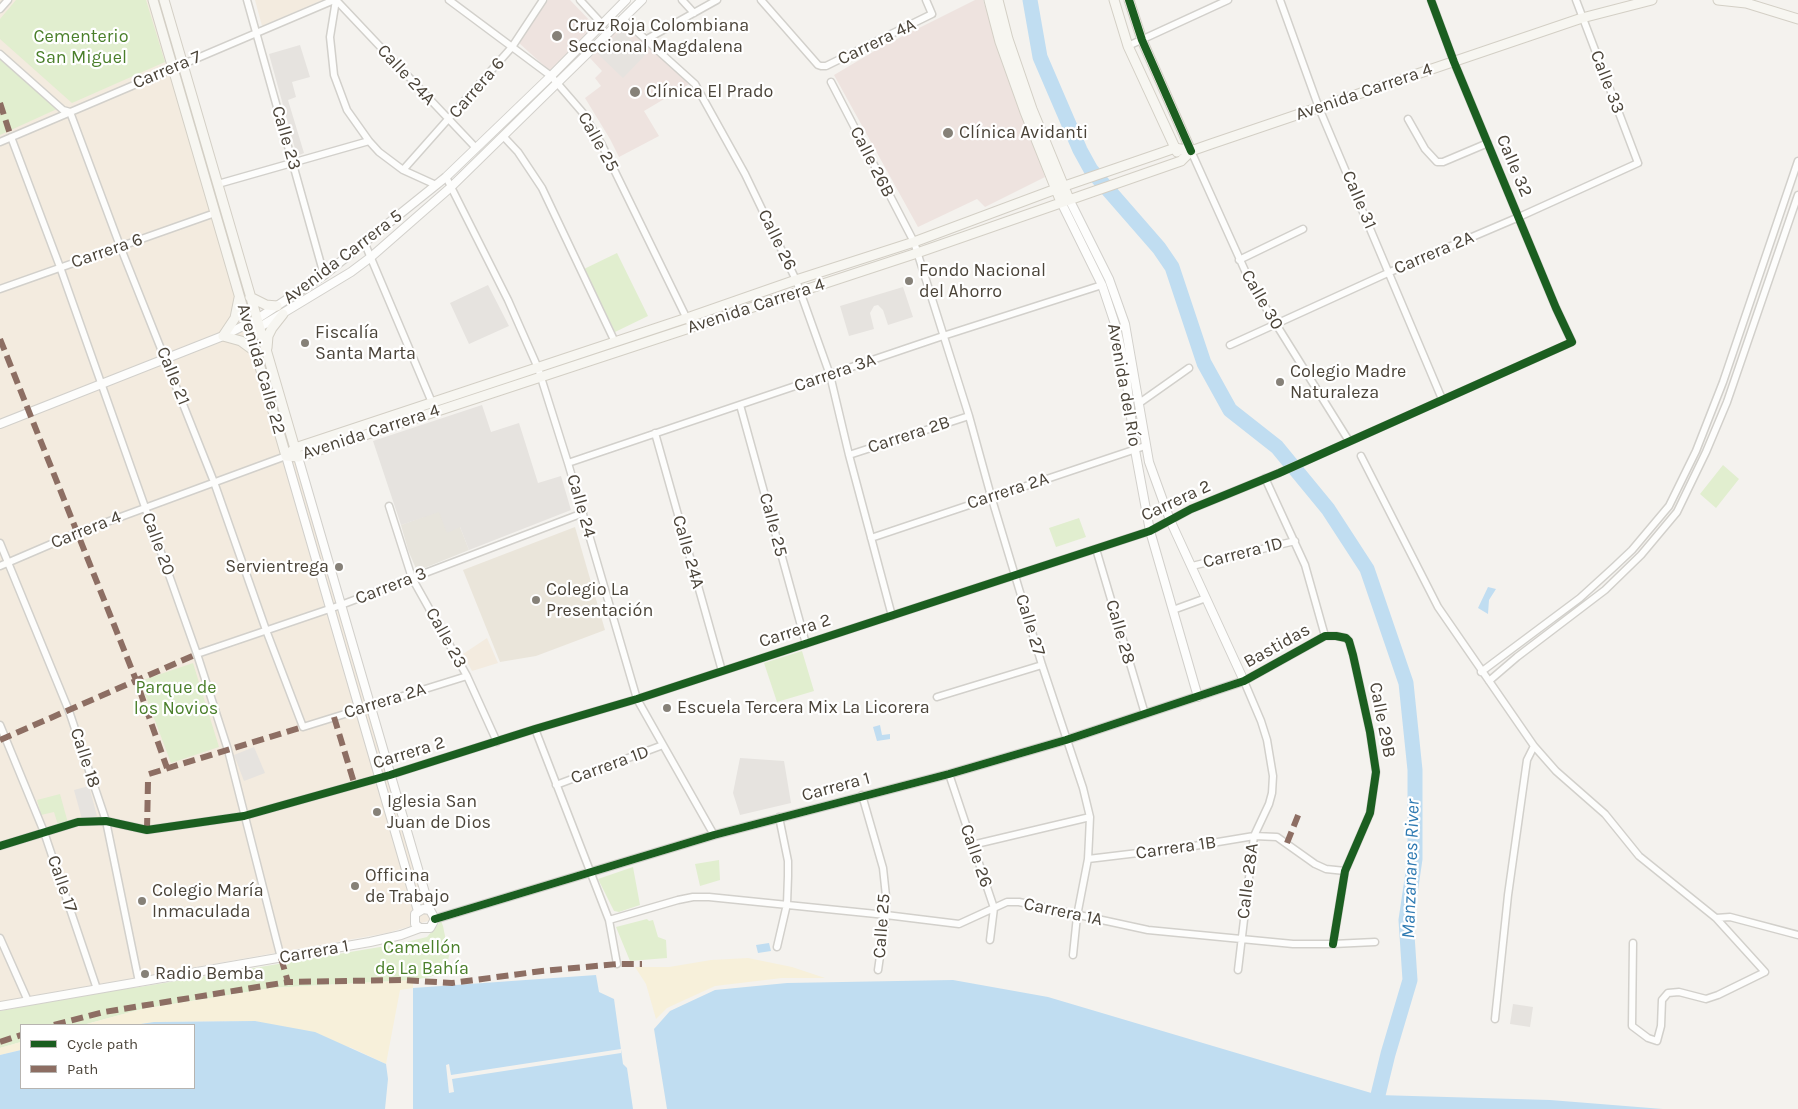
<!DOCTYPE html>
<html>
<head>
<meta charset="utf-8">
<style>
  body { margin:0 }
  #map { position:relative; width:1798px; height:1109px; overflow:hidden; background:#f4f2ee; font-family:Karla,sans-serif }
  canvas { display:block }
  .legend { position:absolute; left:20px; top:1024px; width:175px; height:65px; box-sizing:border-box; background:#fff; border:1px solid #b7b4b0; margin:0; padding:6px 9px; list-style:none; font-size:15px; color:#4b4439 }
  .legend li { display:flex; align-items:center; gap:10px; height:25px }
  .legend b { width:25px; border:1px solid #b7b4b0 }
</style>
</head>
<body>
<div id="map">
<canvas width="1798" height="1109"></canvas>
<ul class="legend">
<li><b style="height:6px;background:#1b5e20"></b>Cycle path</li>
<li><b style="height:6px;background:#8d6e63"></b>Path</li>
</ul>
</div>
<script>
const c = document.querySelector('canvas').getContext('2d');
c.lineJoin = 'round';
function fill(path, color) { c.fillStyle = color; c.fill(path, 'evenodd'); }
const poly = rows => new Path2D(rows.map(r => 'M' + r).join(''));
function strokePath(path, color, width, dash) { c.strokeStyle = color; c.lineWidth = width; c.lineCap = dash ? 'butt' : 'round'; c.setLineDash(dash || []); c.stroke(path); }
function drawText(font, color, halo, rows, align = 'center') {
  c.font = font + ' Karla,sans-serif'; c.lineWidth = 4.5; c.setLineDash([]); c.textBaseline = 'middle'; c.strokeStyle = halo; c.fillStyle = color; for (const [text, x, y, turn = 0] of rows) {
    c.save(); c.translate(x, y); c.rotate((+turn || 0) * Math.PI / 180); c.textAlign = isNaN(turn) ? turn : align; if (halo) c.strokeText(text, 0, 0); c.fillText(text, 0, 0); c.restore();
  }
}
fill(poly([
  [439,511,460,527,469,550,417,571,408,550,401,525]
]), '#e7e4dc');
fill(poly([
  [0,0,163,0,435,919,387,933,0,1002],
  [255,0,323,0,262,26],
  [487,638,498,663,472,671,463,654]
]), '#f3ebdf');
fill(poly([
  [575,527,605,630,536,656,500,662,463,570]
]), '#eae5da');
fill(poly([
  [548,0,570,0,597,28,552,73,519,43],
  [975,0,983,0,1045,177,985,207,977,199,918,227,834,75,883,46],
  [623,21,691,83,644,111,659,136,619,157,610,139,585,98,601,86,595,78,602,71,590,58]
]), '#eee3df');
fill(poly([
  [16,0,146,0,165,62,72,103,0,39,0,19],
  [0,58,57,109,0,135],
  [617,253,648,316,615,332,584,269],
  [1723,465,1739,479,1716,508,1700,494],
  [1079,518,1086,537,1056,547,1049,528],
  [802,651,814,691,777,702,764,663],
  [193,663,219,747,171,763,140,681],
  [60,794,68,823,58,825,54,812,41,815,37,800],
  [719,860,720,880,700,886,695,864],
  [633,867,640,905,619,912,614,911,598,879],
  [647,919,649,921,653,920,658,937,666,940,667,958,630,961,616,927],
  [441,921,443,926,449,956,447,966,440,973,430,977,413,980,272,988,142,1009,83,1025,21,1025,21,1042,0,1048,0,1011,96,992,140,987,398,944,427,937]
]), '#e1eecf');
fill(poly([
  [748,958,792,967,825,978,782,978,715,986,667,1008,656,1019,646,984,635,967,669,967,711,960],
  [413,980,413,988,400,990,386,1064,352,1048,255,1021,155,1022,134,1025,83,1025,142,1009,272,988],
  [21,1042,21,1050,0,1055,0,1048]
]), '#f7f0da');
fill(poly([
  [621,30,646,54,623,78,598,54],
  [300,45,310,77,292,82,296,97,288,100,304,153,297,156,269,54],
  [488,285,509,326,469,344,450,303],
  [903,287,913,317,888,325,883,310,878,305,874,306,870,313,874,329,849,336,840,306],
  [482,405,491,432,519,423,538,483,561,476,571,510,469,550,460,527,447,533,439,512,401,525,373,441],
  [254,747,265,773,244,781,234,755],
  [740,758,784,761,791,803,740,815,733,793],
  [89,786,97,816,82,819,74,790],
  [1513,1004,1533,1007,1530,1027,1510,1024]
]), '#e6e3df');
fill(poly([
  [1488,587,1496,589,1489,600,1488,614,1478,608],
  [880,725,882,735,890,734,890,739,877,741,873,727],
  [769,943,771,951,758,953,756,945],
  [596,975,599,992,614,999,623,1064,627,1068,633,1109,413,1109,413,988],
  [953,980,1048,997,1378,1095,1550,1100,1663,1109,667,1109,654,1029,670,1011,715,990,787,983],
  [255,1021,315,1032,386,1064,388,1079,385,1109,0,1109,0,1055,21,1050,21,1088,194,1088,194,1025,134,1025,154,1022]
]), '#c0ddf1');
fill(poly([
  [621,1049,621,1053,452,1079,454,1092,449,1093,446,1065,449,1064,451,1075]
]), '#f4f2ee');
strokePath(poly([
  [1030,0,1040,57,1080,150,1091,170,1159,248,1172,267,1204,363,1230,410,1277,447,1328,509,1367,569,1406,683,1415,770,1415,859,1406,920,1410,980,1388,1054,1378,1095]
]), '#c0ddf1', 15);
const minor = poly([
  [247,0,324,275],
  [336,0,330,37,334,75,347,110,369,141,379,152,403,170,436,185],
  [336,0,476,148],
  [449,0,551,76,583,113,601,143,688,321],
  [580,0,603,25],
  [682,0,694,13],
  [761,0,818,65,821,66,826,66,932,14,926,0],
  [1280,0,1319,108,1442,399],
  [0,9,8,0],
  [623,19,695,84,745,174,796,280,830,375,849,455,892,616],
  [647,39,717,0],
  [1128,46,1228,0],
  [0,54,63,110,70,112,120,246,214,482,266,630,303,727,467,676],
  [831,82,914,242,969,416,991,496,1042,665,1083,788,1090,817,1089,839,1088,859,1077,916,1073,955],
  [1408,119,1425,149,1437,162,1443,162,1488,143],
  [503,136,518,152,542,188,615,342],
  [11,137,60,267,197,654,228,750,281,958],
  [0,142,334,0],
  [1191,151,1251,284,1349,441],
  [403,170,512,47,543,0],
  [446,177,508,300,538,368,568,463,637,699,714,835],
  [218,184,369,141],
  [365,244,436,412],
  [1239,260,1303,229],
  [0,289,215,213],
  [1230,345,1390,272,1519,217,1638,163,1576,0],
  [1138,404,1189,368],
  [740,405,806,644],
  [655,433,722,671],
  [849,455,969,416],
  [1361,456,1438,607,1534,746,1556,771,1605,814,1639,856,1716,918,1765,972,1718,995,1706,999,1679,992,1668,993,1662,1000,1661,1026,1657,1041,1648,1038,1632,1026,1633,943],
  [568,463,943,336,1102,285],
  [1265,478,1305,565,1325,636],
  [389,506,412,578,467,676,497,742],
  [871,538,1145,446],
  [0,543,69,711,106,821,139,982],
  [1096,549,1145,714],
  [0,566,77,533,286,456],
  [1192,566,1295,541],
  [1173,610,1206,598],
  [197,654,341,605,583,513],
  [1481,672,1580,598,1614,567,1632,550,1669,506,1696,451,1723,382,1798,161],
  [1489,681,1517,657,1605,590,1641,555,1677,512,1706,452,1727,402,1798,195],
  [937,697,1042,665],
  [0,725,44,832,97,989],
  [535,729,609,920,617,964],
  [949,774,994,908,990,940],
  [556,785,663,745],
  [862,795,883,868,886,896,886,915,878,970],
  [972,845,1090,817],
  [0,846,78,822,106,821,147,830,244,816,390,775,535,729,637,699,1150,531,1191,509,1279,473,1572,342,1556,308,1454,62,1431,0],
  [1088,859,1188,847,1254,836,1277,837,1315,864,1326,869,1345,871],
  [1716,918,1730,917,1798,935],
  [609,920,678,900,693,897,709,897,886,915,959,924,1007,902,1019,902,1148,930,1293,944,1333,944,1375,942],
  [0,938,28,1001],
  [777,947,787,904,788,876,788,861,779,817],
  [1238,970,1254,836,1269,804,1272,793,1273,776,1267,740,1261,721,1244,681,1325,636,1336,636,1346,638,1349,641,1353,655,1370,732,1376,772,1370,813,1345,871,1333,944],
  [1495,1019,1508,895,1527,760,1534,746]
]);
const tertiary = poly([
  [1061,202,1102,285,1116,327,1125,367,1135,450,1150,531,1198,697],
  [250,333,351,272,371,257,451,187,642,0],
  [0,424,223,336,257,319,324,275,446,177,551,76,626,0],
  [286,456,418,911],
  [298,457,430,910],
  [435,919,714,835,949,774,1066,740,1244,681,1170,520,1149,462,1125,324,1109,279,1069,199],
  [0,1006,370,942,401,935,420,928,430,928,435,919,430,910,423,909,415,914,415,924,420,928]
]);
const secondary = poly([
  [153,0,286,456],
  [164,0,296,452],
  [989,0,1000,42,1025,112,1061,202],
  [998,0,1008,39,1032,109,1069,199],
  [1114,0,1128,46,1177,152],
  [1129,0,1142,40,1191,151],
  [1718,0,1746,3,1798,19],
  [250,297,266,305,277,306],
  [239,298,235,318,223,336,241,341,256,352],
  [267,348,268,336,272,328,283,314],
  [286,456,298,457,917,253,1181,161,1191,151,1211,144,1582,18,1652,0],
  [286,456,295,448,687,318,796,280,914,242,1056,189,1158,154,1175,148,1191,151]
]);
strokePath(minor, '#d2d0cb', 9);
strokePath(tertiary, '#d2d0cb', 10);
strokePath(secondary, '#d3cfc5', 11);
strokePath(minor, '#fdfdfc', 6);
strokePath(tertiary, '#fdfdfc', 8);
strokePath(secondary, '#f7f6f1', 9);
strokePath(poly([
  [0,103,11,137],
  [0,339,136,680,167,768],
  [334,717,355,786],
  [0,740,197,654],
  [149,774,303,727],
  [147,830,148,781],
  [1287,843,1299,813],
  [281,958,288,982,401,980,452,983,542,971,617,964,642,964],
  [54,1025,104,1012,288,982],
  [0,1042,21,1035]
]), '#8d6e63', 6, [12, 6]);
strokePath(poly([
  [1129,0,1142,40,1191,151],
  [0,846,78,822,106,821,147,830,244,816,390,775,535,729,637,699,1150,531,1191,509,1279,473,1572,342,1556,308,1454,62,1431,0],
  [435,919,714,835,949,774,1066,740,1244,681,1325,636,1336,636,1346,638,1349,641,1353,655,1370,732,1376,772,1370,813,1345,871,1333,944]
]), '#1b5e20', 8);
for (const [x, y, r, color] of [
  [557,36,6,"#868178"],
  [635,92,6,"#868178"],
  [948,133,6,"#868178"],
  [909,281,5,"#868178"],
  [305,343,5,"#868178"],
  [1280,382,5,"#868178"],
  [339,567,5,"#868178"],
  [536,600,5,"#868178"],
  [667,708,5,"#868178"],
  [377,812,5,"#868178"],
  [355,886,5,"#868178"],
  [142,901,5,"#868178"],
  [145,974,5,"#868178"]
]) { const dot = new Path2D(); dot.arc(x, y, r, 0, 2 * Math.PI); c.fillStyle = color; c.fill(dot); strokePath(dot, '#fff', 2); }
drawText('18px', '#4b4439', '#fff', [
  ["Cruz Roja Colombiana",568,26],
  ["Seccional Magdalena",568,47],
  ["Clínica El Prado",646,92],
  ["Clínica Avidanti",959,133],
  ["Fondo Nacional",919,271],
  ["del Ahorro",919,292],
  ["Fiscalía",315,333],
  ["Santa Marta",315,354],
  ["Colegio Madre",1290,372],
  ["Naturaleza",1290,393],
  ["Servientrega",329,567,"right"],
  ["Colegio La",546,590],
  ["Presentación",546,611],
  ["Escuela Tercera Mix La Licorera",677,708],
  ["Iglesia San",387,802],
  ["Juan de Dios",387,823],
  ["Officina",365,876],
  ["de Trabajo",365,897],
  ["Colegio María",152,891],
  ["Inmaculada",152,912],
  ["Radio Bemba",155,974]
], 'left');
drawText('18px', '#4a7f2a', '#fff', [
  ["Cementerio",81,37],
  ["San Miguel",81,58],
  ["Parque de",176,688],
  ["los Novios",176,709],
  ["Camellón",422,948],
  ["de La Bahía",422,969]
]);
drawText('18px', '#4b4439', '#fff', [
  ["Carrera 4A",877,42,-26],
  ["Carrera 7",167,70,-23],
  ["Calle 24A",406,75,47],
  ["Calle 33",1607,82,69],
  ["Carrera 6",477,88,-49],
  ["Avenida Carrera 4",1364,92,-19],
  ["Calle 23",286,138,74],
  ["Calle 25",598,142,61],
  ["Calle 26B",872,162,63],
  ["Calle 32",1514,166,67],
  ["Calle 31",1359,200,67],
  ["Calle 26",777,240,64],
  ["Carrera 6",107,251,-19],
  ["Carrera 2A",1434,253,-23],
  ["Avenida Carrera 5",343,257,-37],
  ["Calle 30",1262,300,60],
  ["Avenida Carrera 4",756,306,-18],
  ["Avenida Calle 22",261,369,74],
  ["Carrera 3A",835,373,-19],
  ["Calle 21",173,376,68],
  ["Avenida del Río",1124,385,80],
  ["Avenida Carrera 4",371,432,-18],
  ["Carrera 2B",909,435,-18],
  ["Carrera 2A",1008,491,-18],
  ["Carrera 2",1176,501,-25],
  ["Calle 24",581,506,74],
  ["Calle 25",773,525,75],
  ["Carrera 4",86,530,-22],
  ["Calle 20",158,544,70],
  ["Calle 24A",688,552,74],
  ["Carrera 1D",1243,553,-14],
  ["Carrera 3",391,586,-21],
  ["Calle 27",1030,625,73],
  ["Carrera 2",795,631,-18],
  ["Calle 28",1120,632,74],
  ["Calle 23",446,638,61],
  ["Bastidas",1277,646,-29],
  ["Carrera 2A",385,701,-17],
  ["Calle 29B",1382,720,79],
  ["Carrera 2",409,753,-17],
  ["Calle 18",85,758,72],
  ["Carrera 1D",610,765,-20],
  ["Carrera 1",836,787,-15],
  ["Carrera 1B",1176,848,-8],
  ["Calle 26",976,856,71],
  ["Calle 28A",1248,881,-83],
  ["Calle 17",62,884,71],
  ["Carrera 1A",1063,912,12],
  ["Calle 25",882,926,-86],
  ["Carrera 1",314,952,-10]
]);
drawText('italic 19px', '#2e7ab2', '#fff', [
  ["Manzanares River",1411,869,-88]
]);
</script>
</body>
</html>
